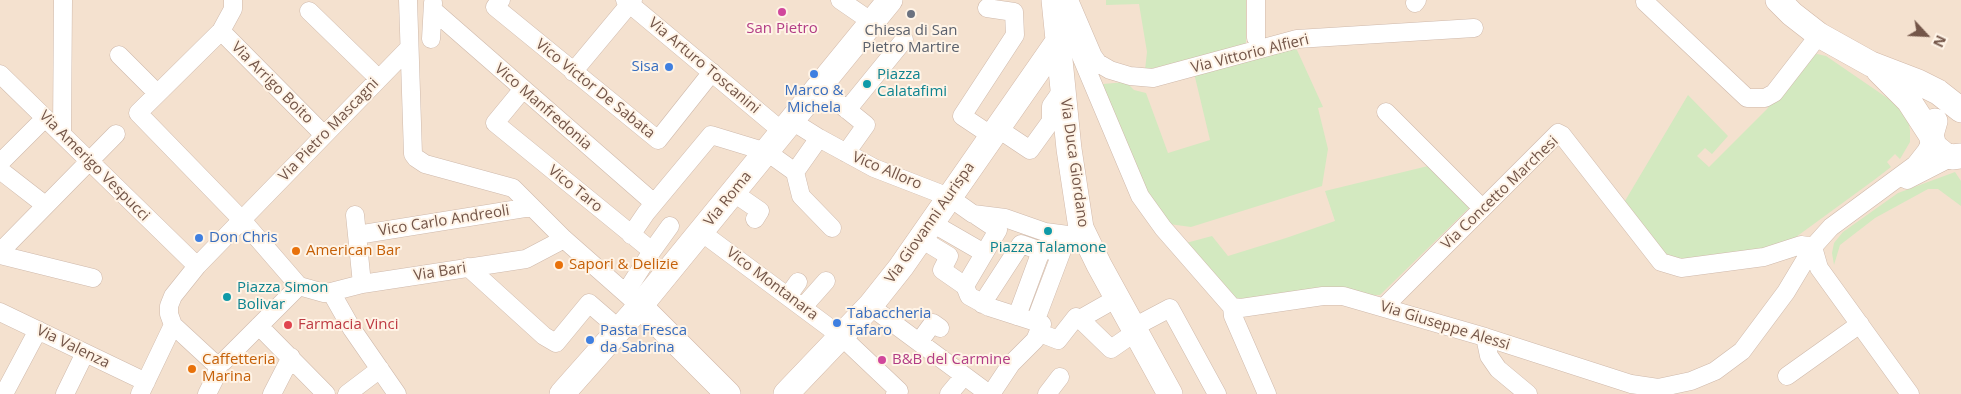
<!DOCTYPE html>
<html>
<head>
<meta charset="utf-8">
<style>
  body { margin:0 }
  #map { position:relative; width:1961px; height:394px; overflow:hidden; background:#fcf0e1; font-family:"Open Sans",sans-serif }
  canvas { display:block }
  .north { position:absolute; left:1901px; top:10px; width:50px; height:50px; -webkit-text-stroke:4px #fff4e7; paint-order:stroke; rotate:115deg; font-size:14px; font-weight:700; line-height:20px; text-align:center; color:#735548 }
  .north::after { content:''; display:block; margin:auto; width:18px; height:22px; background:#735548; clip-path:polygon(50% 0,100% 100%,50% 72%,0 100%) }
</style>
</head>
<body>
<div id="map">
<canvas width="1961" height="394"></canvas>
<div class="north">N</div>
</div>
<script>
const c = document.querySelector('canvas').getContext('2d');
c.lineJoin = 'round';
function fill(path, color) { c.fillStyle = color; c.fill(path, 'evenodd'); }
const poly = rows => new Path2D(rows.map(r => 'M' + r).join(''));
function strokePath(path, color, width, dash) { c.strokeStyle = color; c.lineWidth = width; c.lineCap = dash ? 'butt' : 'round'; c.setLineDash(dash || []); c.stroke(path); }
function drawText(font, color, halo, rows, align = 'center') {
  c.font = font + ' "Open Sans",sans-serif'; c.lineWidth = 4; c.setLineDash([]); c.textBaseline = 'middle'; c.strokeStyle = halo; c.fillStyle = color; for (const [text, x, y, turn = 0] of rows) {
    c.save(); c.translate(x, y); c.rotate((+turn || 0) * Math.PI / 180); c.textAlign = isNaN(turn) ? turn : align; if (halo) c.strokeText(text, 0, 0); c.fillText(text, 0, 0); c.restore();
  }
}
fill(poly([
  [0,0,1961,0,1961,394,0,394]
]), '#f4e1cf');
fill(poly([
  [1106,0,1246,0,1246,46,1145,70,1147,52,1139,4,1106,5],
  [1292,47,1297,50,1323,107,1318,108,1328,149,1322,186,1191,227,1169,224,1149,197,1114,120,1103,84,1126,82,1134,90,1146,93,1168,153,1210,140,1194,73],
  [1817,54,1826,56,1899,106,1908,119,1910,130,1910,142,1900,159,1895,154,1887,162,1891,167,1874,180,1796,237,1782,246,1672,261,1622,206,1688,95,1728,136,1712,154,1705,148,1697,156,1709,167,1767,109,1800,67,1813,55],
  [1428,166,1470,207,1380,295,1237,300,1186,243,1212,236,1228,256,1286,238,1335,221,1325,191],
  [1955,172,1961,181,1961,206,1938,189,1928,189,1875,218,1840,245,1834,265,1832,253,1834,243,1843,232,1898,193]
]), '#d3e9c0');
const street = poly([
  [233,0,233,9,221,31,138,113,241,219,299,286,324,293,331,292,362,284,526,259,564,239],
  [408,0,413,154,416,158,425,164,513,188,564,239,640,306],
  [501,0,495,7,658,140,712,72],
  [625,0,783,132],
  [840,0,872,22],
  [1069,0,1093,56,1098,63,1110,70,1130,76,1153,78,1297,39,1474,28],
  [1256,0,1256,38],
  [1645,2,1747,98,1765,98,1774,93,1819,35],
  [1415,3,1417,0],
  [987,8,1014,12,1015,35,962,116,992,136],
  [433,10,654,203],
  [309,11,379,79],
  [1058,11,1073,37,1140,196,1163,228,1232,307,1241,308,1323,296,1343,296,1485,337,1631,384,1658,388,1691,381,1715,371,1742,351,1786,292,1813,247,1831,227,1915,165,1926,151,1932,140],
  [221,31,324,135],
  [431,39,433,3],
  [119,55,157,93],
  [573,72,633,0],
  [0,74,197,266],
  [819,87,866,125,846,153],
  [523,89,495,123,652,251,626,292],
  [847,110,904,40],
  [1386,112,1482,208],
  [792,121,819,138,874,168,949,197,973,214,1005,218,1045,232,1068,235,1084,234],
  [997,128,1030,150,1051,121,1051,106,1063,89],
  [62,134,63,0],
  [0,163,45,118],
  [0,170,45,205],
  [795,172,801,196,832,228],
  [1907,180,1952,157],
  [734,193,760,211,755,219],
  [355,215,362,284],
  [932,223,984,253],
  [701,232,842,337,899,391,895,394],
  [357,235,531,207],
  [631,235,646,213,711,135,767,152,795,172,819,138],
  [921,239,949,256,942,270,965,286,969,296,989,307,1042,324,1035,340,1011,364,991,394],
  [652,251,670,226],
  [0,252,116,134],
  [0,255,93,278],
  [468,267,544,336,556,343,589,303,619,329],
  [299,286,224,361,219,364,212,361,173,325,169,314,169,306,173,296,197,266,409,48],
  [965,286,998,230,977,216],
  [331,292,352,329,397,394],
  [788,296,798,282],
  [982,304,1021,244,1041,251,1063,248],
  [870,306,989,394],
  [803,307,826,281],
  [1232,307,1233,316,1267,394],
  [1384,307,1558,133,1562,135,1661,262,1681,268,1764,257,1801,245,1813,247,1819,268,1910,394],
  [0,312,146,382],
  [1017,316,1041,251],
  [1080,319,1111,349,1137,331],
  [1035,322,1066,240],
  [259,326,326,394],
  [1134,327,1170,308,1217,394],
  [1040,333,1058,340,1076,317,1080,319,1117,298],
  [1485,337,1489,356,1498,369,1528,394],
  [919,342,933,323,940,328],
  [1787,376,1860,324],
  [4,394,38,330],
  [65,394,85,353],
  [140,394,173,325],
  [207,394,215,378,219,364],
  [272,394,291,357],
  [347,394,380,369],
  [949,394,964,376],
  [1047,394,1060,377]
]);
const secondary = poly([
  [1054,0,1069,149,1081,228,1099,265,1170,394],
  [1778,0,1792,14,1819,35,1871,64,1918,82,1938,92,1961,110],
  [1879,71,1909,101,1931,135],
  [1935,121,1931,135,1934,146,1945,155,1952,157,1961,156],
  [640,306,728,394],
  [562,394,640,306,890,0],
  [786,394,870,306,901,267,1059,40]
]);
strokePath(street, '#cfb9ab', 19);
strokePath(secondary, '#d2b8a8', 26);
strokePath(street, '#fff', 18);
strokePath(secondary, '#fff', 25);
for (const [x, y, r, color] of [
  [782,12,5,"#d1479c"],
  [911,14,5,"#6b7280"],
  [669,67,5,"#3f7fe0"],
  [814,74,5,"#3f7fe0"],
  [867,84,5,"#0f9aa8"],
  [1048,231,5,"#0f9aa8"],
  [199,238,5,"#3f7fe0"],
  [296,251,5,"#e8710a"],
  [559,265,5,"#e8710a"],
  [227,297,5,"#0f9aa8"],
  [837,323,5,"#3f7fe0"],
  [288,325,5,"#e0444e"],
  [590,340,5,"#3f7fe0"],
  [882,360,5,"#d1479c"],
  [192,369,5,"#e8710a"]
]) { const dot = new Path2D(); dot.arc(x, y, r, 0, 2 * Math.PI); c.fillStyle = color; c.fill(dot); strokePath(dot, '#fff4e7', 2); }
drawText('15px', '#b23c85', '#fff4e7', [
  ["San Pietro",782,29],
  ["B&B del Carmine",892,360,"left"]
]);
drawText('15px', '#5b616d', '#fff4e7', [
  ["Chiesa di San",911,31],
  ["Pietro Martire",911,48]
]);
drawText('15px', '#735548', '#fff4e7', [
  ["Via Vittorio Alfieri",1250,54,-14],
  ["Via Arturo Toscanini",704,66,40],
  ["Via Arrigo Boito",272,83,45],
  ["Vico Victor De Sabata",595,89,39],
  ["Vico Manfredonia",543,107,41],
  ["Via Pietro Mascagni",329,130,-46],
  ["Via Duca Giordano",1074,163,82],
  ["Via Amerigo Vespucci",94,166,45],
  ["Vico Alloro",887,171,23],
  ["Vico Taro",575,189,39],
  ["Via Concetto Marchesi",1500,193,-44],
  ["Via Roma",728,199,-51],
  ["Vico Carlo Andreoli",444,221,-9],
  ["Via Giovanni Aurispa",930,223,-55],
  ["Via Bari",440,272,-9],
  ["Vico Montanara",772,284,37],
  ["Via Giuseppe Alessi",1445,326,17],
  ["Via Valenza",73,347,26]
]);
drawText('15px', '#366cbe', '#fff4e7', [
  ["Sisa",659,67,"right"],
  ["Marco &",814,91,"center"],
  ["Michela",814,108,"center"],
  ["Don Chris",209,238],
  ["Tabaccheria",847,314],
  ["Tafaro",847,331],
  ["Pasta Fresca",600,331],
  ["da Sabrina",600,348]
], 'left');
drawText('15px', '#0d838f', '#fff4e7', [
  ["Piazza",877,75],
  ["Calatafimi",877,92],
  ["Piazza Talamone",1048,248,"center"],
  ["Piazza Simon",237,288],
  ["Bolivar",237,305]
], 'left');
drawText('15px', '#c56008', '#fff4e7', [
  ["American Bar",306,251],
  ["Sapori & Delizie",569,265],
  ["Caffetteria",202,360],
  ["Marina",202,377]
], 'left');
drawText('15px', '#be3a42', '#fff4e7', [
  ["Farmacia Vinci",298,325]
], 'left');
</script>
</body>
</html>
